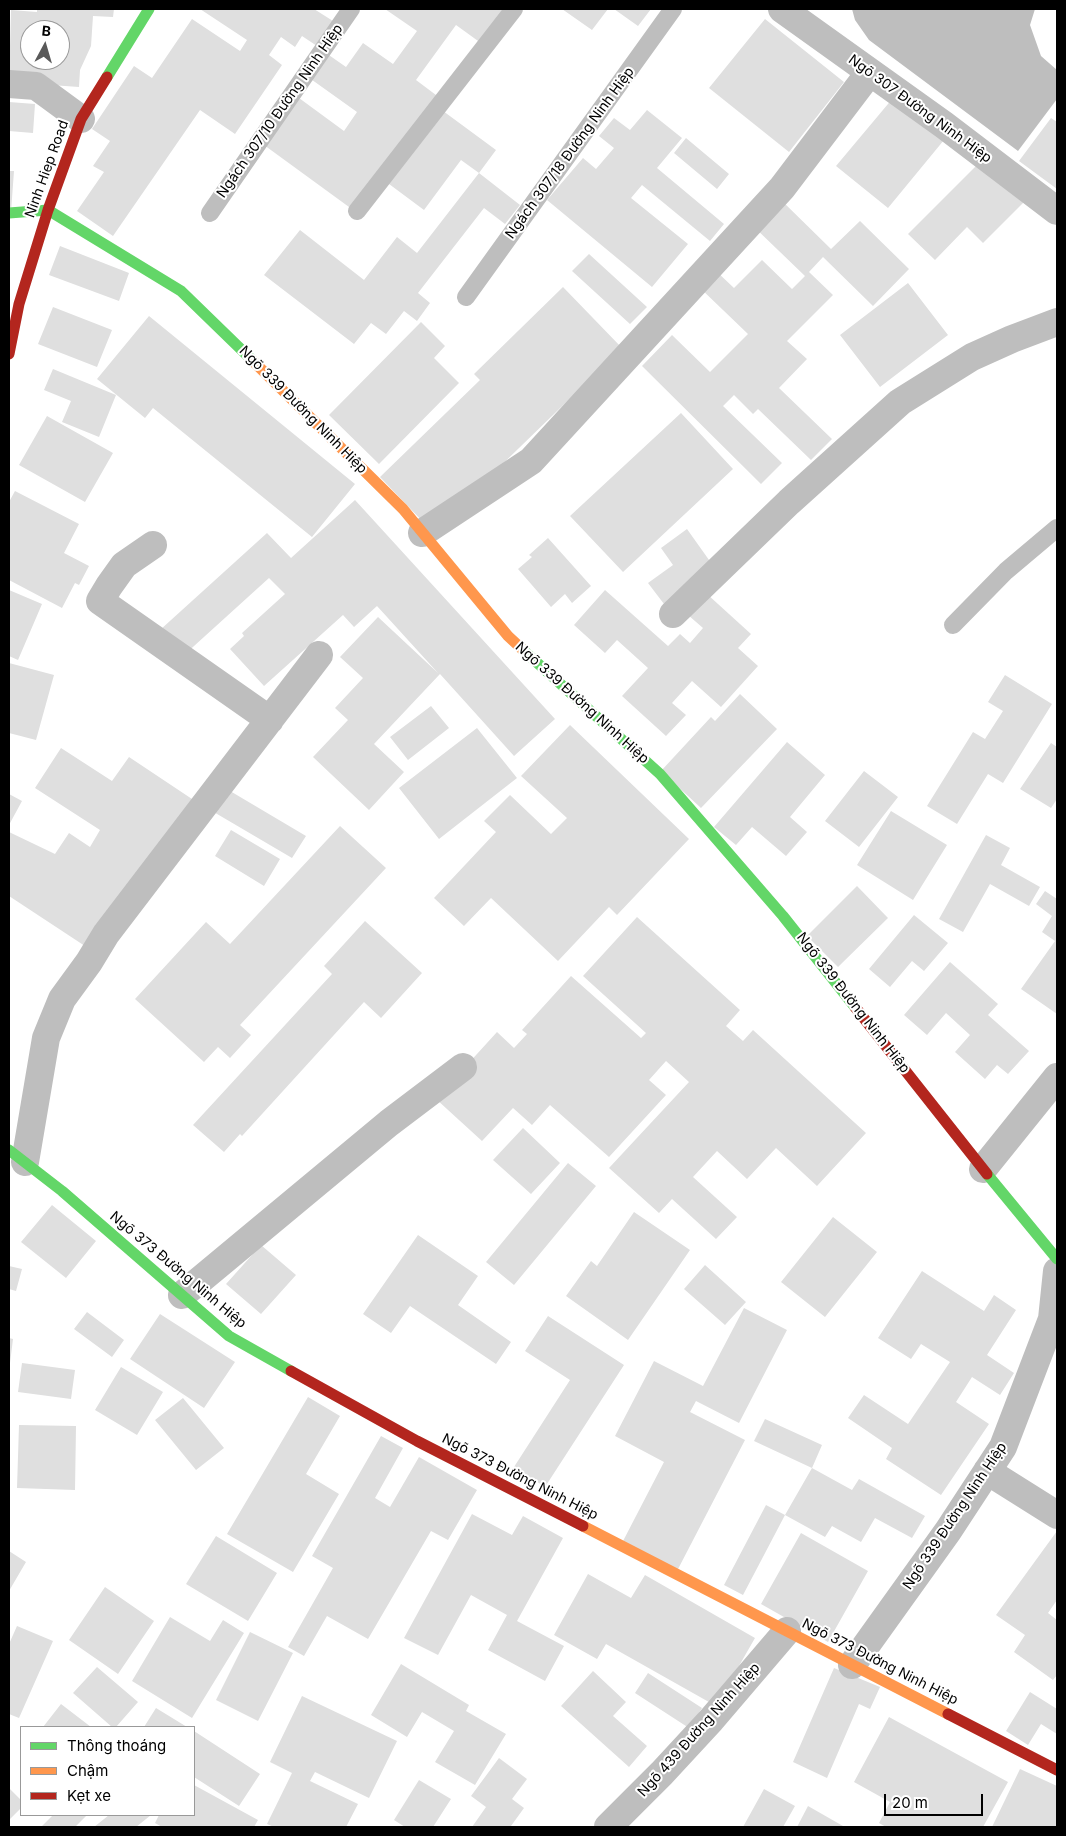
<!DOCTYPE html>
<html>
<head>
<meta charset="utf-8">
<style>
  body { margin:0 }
  #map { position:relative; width:1066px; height:1836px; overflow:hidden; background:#fff; font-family:Inter,sans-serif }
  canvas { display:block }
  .frame { position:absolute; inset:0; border:10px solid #000; pointer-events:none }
  .legend { position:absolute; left:20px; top:1726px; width:175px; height:90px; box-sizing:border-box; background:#fff; border:1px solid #999; margin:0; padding:6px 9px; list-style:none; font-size:15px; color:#000 }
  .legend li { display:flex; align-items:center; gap:10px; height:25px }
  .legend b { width:25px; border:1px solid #999 }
  .north { position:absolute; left:20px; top:20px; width:50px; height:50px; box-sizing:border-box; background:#fff; border:1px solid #999; border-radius:50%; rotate:6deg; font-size:14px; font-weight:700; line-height:20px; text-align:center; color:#000 }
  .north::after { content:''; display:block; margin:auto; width:18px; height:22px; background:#595959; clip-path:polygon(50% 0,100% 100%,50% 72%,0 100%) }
  .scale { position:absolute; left:884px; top:1794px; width:99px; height:22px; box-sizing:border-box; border:2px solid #000; border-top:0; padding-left:6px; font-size:15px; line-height:18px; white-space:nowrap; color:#000; -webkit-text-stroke:4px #fff; paint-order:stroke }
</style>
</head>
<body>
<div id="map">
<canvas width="1066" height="1836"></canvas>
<div class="frame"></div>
<ul class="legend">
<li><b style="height:6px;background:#63d668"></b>Thông thoáng</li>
<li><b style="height:6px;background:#ff974d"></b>Chậm</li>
<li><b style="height:6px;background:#b3261e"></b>Kẹt xe</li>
</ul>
<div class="north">B</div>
<div class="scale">20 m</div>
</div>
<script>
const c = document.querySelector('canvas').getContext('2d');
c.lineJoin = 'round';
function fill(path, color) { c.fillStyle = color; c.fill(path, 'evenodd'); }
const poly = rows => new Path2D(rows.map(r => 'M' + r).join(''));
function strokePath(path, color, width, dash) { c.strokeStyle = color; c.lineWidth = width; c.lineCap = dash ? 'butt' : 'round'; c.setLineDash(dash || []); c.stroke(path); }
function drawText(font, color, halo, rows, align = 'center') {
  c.font = font + ' Inter,sans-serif'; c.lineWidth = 4; c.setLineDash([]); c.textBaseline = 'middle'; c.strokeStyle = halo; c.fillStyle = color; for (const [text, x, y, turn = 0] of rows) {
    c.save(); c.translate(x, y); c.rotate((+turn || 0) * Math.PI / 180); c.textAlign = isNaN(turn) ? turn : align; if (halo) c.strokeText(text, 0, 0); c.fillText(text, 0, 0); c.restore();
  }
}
fill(poly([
  [852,9,1035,9,1030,25,1041,56,1057,70,1057,99,1018,151,869,40,855,20]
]), '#bebebe');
fill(poly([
  [37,9,114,9,113,17,93,16,91,46,80,70,79,87,9,82,11,10,37,12],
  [30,30,60,30,60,60,30,60],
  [200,9,314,9,333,21,317,46,302,36,295,47,281,37,269,55,282,65,235,134,200,110,113,236,77,211,104,172,93,166,110,141,92,129,134,66,152,78,192,19,240,51,247,40],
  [385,9,513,9,485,46,456,25,416,80,444,101,439,108,496,150,479,173,461,160,424,210,385,181,360,215,264,145,299,98,344,131,357,112,308,77,326,53,346,67,363,43,393,64,417,31],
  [562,9,608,9,592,30],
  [614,9,651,9,638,26],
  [765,19,844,82,789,152,709,88],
  [893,98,944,140,888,208,836,166],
  [9,102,35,104,33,133,9,131],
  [647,110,682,138,657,168,724,224,710,241,642,185,631,198,688,244,652,287,547,200,583,158,596,169,614,148,599,136,614,118,630,130],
  [1051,118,1057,122,1057,189,1019,161],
  [686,138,729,174,717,189,674,153],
  [982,160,1024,202,983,243,967,227,935,260,908,234],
  [9,171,14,171,11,212,9,212],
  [479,173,520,205,505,224,484,208,418,293,430,303,417,321,404,311,386,334,371,323,354,344,264,275,300,230,364,280,397,237,417,253],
  [779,198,831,249,860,221,909,269,873,306,823,257,809,272,833,295,787,341,807,359,779,388,832,439,811,460,758,409,753,414,734,395,723,406,782,463,761,484,642,366,672,335,710,372,748,334,698,286,715,270,734,288,762,260,792,289,805,276,752,225],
  [60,246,129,273,119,301,49,275],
  [589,254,647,307,630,324,572,271],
  [908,283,948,335,880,387,840,335],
  [563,287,622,348,484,482,427,526,380,477,480,380,474,374],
  [53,307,112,330,97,367,38,344],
  [149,316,355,484,312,537,153,408,145,418,97,379],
  [421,322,445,346,434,358,459,383,379,464,329,415],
  [53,369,116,395,99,437,62,422,71,401,44,390],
  [681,413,733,469,623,572,570,516],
  [47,416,113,453,85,502,19,465],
  [15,491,79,524,64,553,89,566,79,585,75,583,62,608,9,580,9,502],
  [355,500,555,719,514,756,440,674,374,744,404,772,369,810,313,757,348,720,335,708,363,678,340,657,378,617,438,673,377,606,354,627,343,615,264,686,230,649,244,636,242,633,285,594,269,578,183,656,160,630,267,533,291,558],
  [687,529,714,567,664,604,648,583,673,565,661,548],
  [548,538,591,586,572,603,565,594,551,607,518,569,532,557,529,555],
  [9,590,42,604,18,660,9,656],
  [605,590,668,646,680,634,690,643,703,628,688,615,707,594,751,634,738,648,758,666,721,707,692,681,672,703,686,715,666,736,622,696,648,668,617,640,605,653,574,625],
  [9,663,54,675,36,740,9,733],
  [1005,675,1052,704,1003,783,988,774,957,824,927,806,973,732,985,739,1003,711,988,702],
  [740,694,777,729,701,808,661,771,711,717,715,721],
  [431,706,449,728,408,760,390,737],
  [570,725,689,839,617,915,609,907,558,961,491,898,464,926,434,898,496,832,484,821,510,795,551,834,567,818,521,776],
  [477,728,517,778,439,839,399,788],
  [787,742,825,775,790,817,807,832,786,856,752,827,736,845,714,827],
  [1051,743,1057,747,1057,799,1051,808,1020,789],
  [61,748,112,781,129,757,192,799,91,950,9,896,9,832,55,854,69,833,90,847,100,830,35,788],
  [864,771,898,797,859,847,825,821],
  [225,788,306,836,292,858,212,811],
  [9,794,22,801,9,825],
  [891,811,947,845,913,900,857,865],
  [340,826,386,868,240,1025,251,1035,230,1058,218,1047,204,1062,135,999,206,922,230,944],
  [231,830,280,859,264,886,215,856],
  [986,835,1010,848,1001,865,1040,887,1029,906,990,884,963,932,939,919],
  [857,886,888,918,838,967,807,936],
  [1045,891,1057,899,1057,1014,1021,989,1055,941,1042,932,1052,916,1036,904],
  [914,915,948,943,924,971,912,961,890,987,869,969],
  [637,917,740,1010,726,1026,743,1041,753,1030,866,1133,817,1186,776,1148,747,1179,717,1151,693,1177,737,1217,716,1239,672,1199,659,1213,609,1168,689,1082,666,1061,649,1080,666,1095,609,1157,550,1105,532,1125,513,1108,482,1141,436,1099,497,1032,514,1048,527,1034,522,1030,571,976,641,1038,646,1033,583,976],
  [365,921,422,973,381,1018,364,1002,242,1136,240,1134,224,1152,193,1125,332,974,324,966],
  [950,962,998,1004,988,1015,1029,1051,1008,1074,997,1065,985,1079,955,1052,970,1035,946,1013,927,1035,904,1015],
  [523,1128,560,1163,531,1194,493,1160],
  [568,1163,596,1186,514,1285,486,1262],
  [52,1205,96,1241,66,1278,21,1242],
  [634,1212,690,1250,628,1340,566,1296,591,1261,597,1266],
  [833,1217,877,1252,825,1317,781,1282],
  [418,1235,478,1276,458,1305,511,1342,496,1364,410,1306,391,1333,363,1314],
  [261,1245,296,1275,261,1314,226,1284],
  [705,1265,746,1302,725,1325,684,1289],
  [9,1266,22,1269,16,1291,9,1289],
  [922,1271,984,1311,994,1295,1016,1310,987,1355,1014,1373,1000,1395,972,1377,956,1402,989,1424,941,1495,886,1459,892,1448,848,1418,864,1395,908,1424,950,1362,921,1344,911,1359,878,1338],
  [744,1308,787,1330,739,1423,696,1401,690,1412,745,1440,677,1571,622,1543,664,1462,615,1436,654,1361,703,1386],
  [87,1312,124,1340,112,1357,74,1329],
  [160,1314,235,1362,204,1408,130,1359],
  [548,1316,624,1365,545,1487,514,1467,570,1380,525,1351],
  [9,1338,13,1339,10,1363,9,1363],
  [22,1363,75,1370,71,1399,18,1392],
  [121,1367,163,1392,137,1435,95,1410],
  [308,1397,340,1416,306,1474,339,1494,293,1572,227,1534],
  [183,1398,224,1448,196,1470,155,1420],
  [765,1419,822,1445,812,1468,754,1441],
  [19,1425,76,1426,75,1490,17,1488],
  [381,1436,403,1448,375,1498,390,1507,419,1457,477,1490,448,1540,431,1531,368,1639,327,1616,304,1656,288,1647,333,1568,312,1556],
  [812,1468,852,1490,859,1479,925,1516,912,1538,875,1518,861,1542,832,1526,825,1537,785,1515],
  [766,1505,785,1515,743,1595,724,1585],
  [472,1514,512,1535,523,1516,563,1538,517,1621,564,1646,545,1681,488,1650,507,1615,471,1595,438,1655,404,1638],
  [1057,1531,1057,1600,1048,1613,1057,1620,1057,1675,1053,1680,1014,1652,1025,1635,996,1615],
  [801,1533,868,1571,828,1642,761,1604],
  [216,1536,277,1573,248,1621,186,1584],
  [9,1551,26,1562,9,1591],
  [588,1574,631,1598,645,1575,755,1638,716,1706,606,1644,597,1659,554,1635],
  [105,1587,154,1621,118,1674,69,1640],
  [170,1617,210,1641,223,1620,244,1633,192,1718,132,1681],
  [17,1626,53,1641,19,1718,9,1714,9,1644],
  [250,1632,293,1653,258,1721,216,1700],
  [401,1664,469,1705,466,1711,506,1734,475,1785,435,1762,454,1731,422,1712,407,1737,371,1715],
  [97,1667,138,1702,116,1727,112,1727,73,1693],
  [834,1668,880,1687,870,1709,859,1704,827,1778,793,1762],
  [593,1671,626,1702,613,1716,647,1746,629,1767,561,1706],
  [648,1673,702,1708,689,1728,635,1693],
  [1030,1692,1057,1709,1057,1734,1041,1724,1028,1745,1006,1731],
  [302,1696,397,1741,369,1798,315,1772,310,1781,358,1804,346,1827,274,1827,267,1824,292,1773,270,1762],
  [61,1704,91,1727,43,1727],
  [156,1708,187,1727,144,1727],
  [889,1717,1008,1782,983,1827,886,1827,879,1823,890,1802,854,1782],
  [194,1731,260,1774,239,1806,194,1777],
  [499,1758,527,1779,512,1799,524,1808,511,1826,513,1827,472,1827,486,1807,471,1796],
  [1020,1769,1057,1786,1057,1827,992,1827],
  [419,1780,451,1799,433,1827,405,1827,394,1820],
  [194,1785,258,1820,254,1827,162,1827,155,1823,159,1815,194,1815],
  [9,1788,21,1800,21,1808,9,1820],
  [764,1789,795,1806,783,1827,743,1827],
  [808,1806,843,1826,846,1827,797,1827],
  [53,1815,87,1815,75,1827,41,1827],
  [109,1815,151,1815,136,1827,94,1827]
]), '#dfdfdf');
strokePath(poly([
  [357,211,514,9],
  [210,213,351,9],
  [466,297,673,9],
  [953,625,1006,571,1057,528]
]), '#bebebe', 18);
strokePath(poly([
  [782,9,944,125,1057,211],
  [9,84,36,86,81,119],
  [422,533,531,461,782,188,870,72],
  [153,545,124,565,109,586,100,601,270,720],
  [673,614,789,502,900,402,972,357,1012,339,1057,322],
  [25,1162,46,1038,62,999,89,962,106,934,319,655],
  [983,1169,1057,1077],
  [182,1295,389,1123,463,1067],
  [987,1471,1057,1515],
  [852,1665,948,1531,1003,1447,1052,1319,1057,1271],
  [608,1827,662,1773,711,1720,787,1631]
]), '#bebebe', 28);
strokePath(poly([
  [107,77,149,9],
  [9,213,48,210,181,291,252,360],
  [522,649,660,774,783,916,855,1007],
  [9,1150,62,1191,229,1336,291,1371],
  [987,1174,1057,1259]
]), '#63d668', 11);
strokePath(poly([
  [252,360,403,509,508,636,522,649],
  [583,1526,948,1714]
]), '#ff974d', 11);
strokePath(poly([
  [9,354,19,304,48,210,81,119,107,77],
  [855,1007,987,1174],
  [291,1371,417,1441,583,1526],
  [948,1714,1057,1770]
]), '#b3261e', 11);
drawText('14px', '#000', '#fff', [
  ["Ngõ 307 Đường Ninh Hiệp",920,109,36],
  ["Ngách 307/10 Đường Ninh Hiệp",280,111,-55],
  ["Ngách 307/18 Đường Ninh Hiệp",570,153,-54],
  ["Ninh Hiep Road",47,169,-70],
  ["Ngõ 339 Đường Ninh Hiệp",303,410,45],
  ["Ngõ 339 Đường Ninh Hiệp",582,703,42],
  ["Ngõ 339 Đường Ninh Hiệp",853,1003,52],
  ["Ngõ 373 Đường Ninh Hiệp",178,1270,40],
  ["Ngõ 373 Đường Ninh Hiệp",520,1477,27],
  ["Ngõ 339 Đường Ninh Hiệp",955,1516,-56],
  ["Ngõ 373 Đường Ninh Hiệp",880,1662,27],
  ["Ngõ 439 Đường Ninh Hiệp",699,1730,-48]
]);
</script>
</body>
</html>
